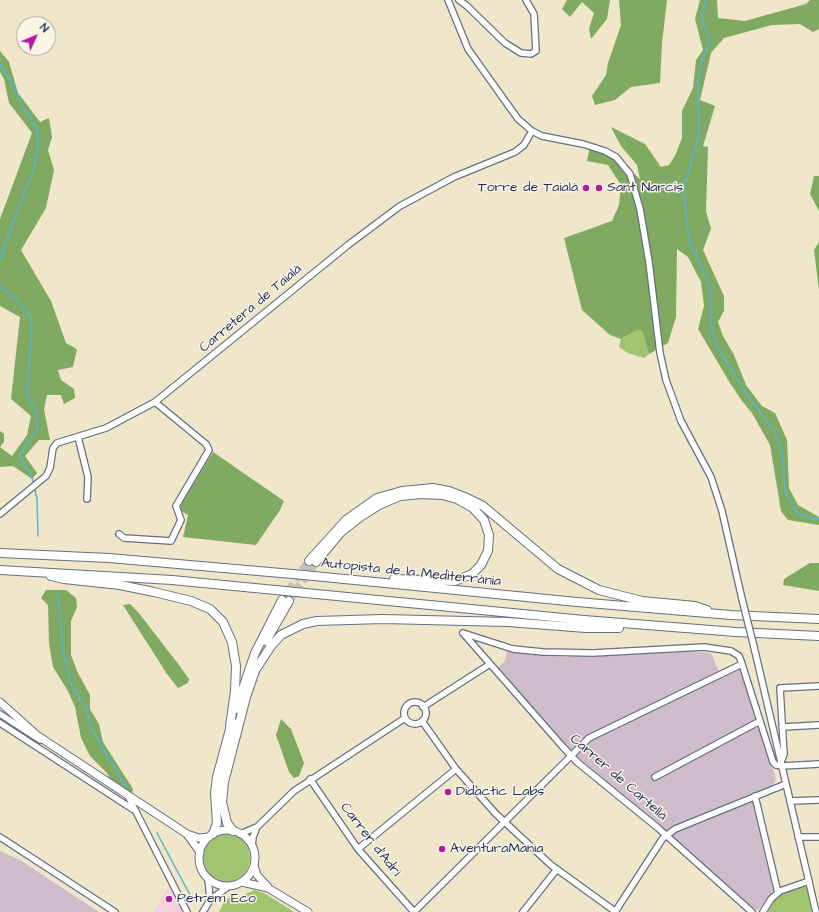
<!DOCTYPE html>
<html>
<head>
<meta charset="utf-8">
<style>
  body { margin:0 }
  #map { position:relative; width:819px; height:912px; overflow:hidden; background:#f0e6c9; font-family:"Architects Daughter",sans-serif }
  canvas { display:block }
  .north { position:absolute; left:16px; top:16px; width:40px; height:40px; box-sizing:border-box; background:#fcf5e5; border:1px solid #a2a6af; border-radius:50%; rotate:46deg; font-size:11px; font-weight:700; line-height:16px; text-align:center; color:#1b2f5e }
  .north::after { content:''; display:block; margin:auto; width:14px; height:18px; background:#b5179e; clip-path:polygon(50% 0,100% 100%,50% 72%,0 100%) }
</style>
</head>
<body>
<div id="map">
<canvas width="819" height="912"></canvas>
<div class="north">N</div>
</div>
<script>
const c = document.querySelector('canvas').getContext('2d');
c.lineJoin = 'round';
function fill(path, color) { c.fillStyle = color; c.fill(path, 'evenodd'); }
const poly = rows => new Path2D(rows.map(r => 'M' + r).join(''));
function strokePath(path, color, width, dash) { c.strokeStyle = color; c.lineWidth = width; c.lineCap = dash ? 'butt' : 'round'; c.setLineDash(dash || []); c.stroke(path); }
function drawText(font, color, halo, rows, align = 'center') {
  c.font = font + ' "Architects Daughter",sans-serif'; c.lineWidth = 3; c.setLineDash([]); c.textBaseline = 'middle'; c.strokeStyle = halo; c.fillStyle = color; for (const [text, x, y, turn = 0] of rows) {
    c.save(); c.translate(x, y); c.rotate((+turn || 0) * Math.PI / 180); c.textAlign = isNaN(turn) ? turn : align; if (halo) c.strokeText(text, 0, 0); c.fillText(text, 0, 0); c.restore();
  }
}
fill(poly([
  [170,885,184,912,153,912]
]), '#f4cfdc');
fill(poly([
  [507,650,541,656,566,657,685,651,711,653,722,678,741,669,776,779,773,785,752,794,773,887,773,893,761,907,758,910,752,907,564,746,498,667,505,661],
  [0,851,20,860,99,912,0,912]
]), '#d0bdcc');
fill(poly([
  [637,330,642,331,649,354,644,358,628,353,619,347,621,339],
  '202 858a24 24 0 1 1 48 0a24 24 0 1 1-48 0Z',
  [803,886,807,888,812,912,768,912,773,902,780,895,791,889],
  [254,890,264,893,294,912,219,912,224,902,230,897,242,896]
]), '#a1c46e');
fill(poly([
  [567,0,610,0,607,19,591,39,589,29,594,13,582,2,570,17,562,9],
  [619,0,667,0,662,43,660,83,631,87,615,100,595,105,592,96,606,75,608,63,621,25],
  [700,0,717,0,718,18,745,21,806,4,810,0,819,0,819,29,813,32,800,24,772,25,724,38,711,53,700,100,715,106,703,146,708,147,706,211,711,229,703,250,724,296,724,311,718,322,723,336,734,355,746,385,762,406,775,413,787,440,789,488,798,505,819,517,819,525,788,520,781,511,770,445,752,413,742,401,730,383,698,329,704,306,701,282,688,257,677,249,676,317,668,343,649,354,642,331,637,330,621,339,610,335,582,310,564,238,612,221,619,205,621,185,608,165,587,161,590,146,609,151,640,179,637,165,621,146,611,127,645,144,661,167,669,165,675,156,682,138,682,111,693,88,696,60,703,50,695,19],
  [0,51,9,62,18,93,40,122,49,118,52,137,48,150,54,170,46,208,21,250,51,301,66,343,77,349,73,367,58,370,61,380,74,389,75,398,64,404,61,395,47,395,44,409,50,440,39,440,25,456,37,473,32,479,13,466,0,467,0,431,4,434,4,442,0,447,12,456,27,435,31,416,11,399,20,317,0,306,0,219,32,133,9,103,4,79,0,72],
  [814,176,819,176,819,211,810,194],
  [819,242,819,290,814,250],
  [213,452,284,501,280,510,256,545,183,537,188,515,181,511,181,504],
  [810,563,819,563,819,591,783,585,784,579],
  [46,590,66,590,76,598,77,607,71,621,71,655,77,671,90,695,90,709,99,724,103,742,133,789,132,793,110,780,107,773,90,756,81,738,75,707,68,691,53,667,49,644,48,605,41,598],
  [130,604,138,612,179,665,189,679,188,683,178,688,167,674,123,605],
  [281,719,291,729,304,763,299,776,294,778,289,772,276,735]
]), '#80aa61');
strokePath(poly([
  [706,0,702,19,710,42,703,58,698,80,699,134,684,188,685,209,690,243,710,286,711,327,717,346,744,390,775,433,783,457,785,492,796,512,813,519,819,518],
  [0,64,11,82,22,105,37,128,38,147,34,169,10,230,0,260],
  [0,286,17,301,30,316,32,328,27,394,36,413,37,430,20,454,22,462,31,475,34,484],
  [34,487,37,498,38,536],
  [58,595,63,651,71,684,85,706,91,728,126,787],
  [157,833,190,895]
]), '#57b5d5', 1.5);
strokePath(poly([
  [282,600,309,561],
  [289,601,316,562]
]), '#c5c1b4', 8, [8, 4]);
const minor = poly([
  [448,0,468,49,518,119,532,131,542,136,583,144,605,151,616,157,630,174,640,209,649,262,660,353,666,380,681,421,711,477,722,511,742,599],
  [459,0,467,6,505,43,521,53,531,54,536,51,535,32,534,14,526,0],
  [78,437,88,477,87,499],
  [0,514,46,476,50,468,53,448,57,443,106,428,155,402,348,245,400,206,454,177,515,152,524,145,532,131],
  [119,534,124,538,171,541,181,520,176,506,209,450,206,444,155,402],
  [463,633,513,649,543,652,593,653,704,647,731,651,739,656,741,661,773,762,776,765,782,766,819,764],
  [463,633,563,747,577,762,658,828,752,912],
  [754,647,816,912],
  '404 713a11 11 0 1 1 22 0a11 11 0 1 1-22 0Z',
  [423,707,490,664],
  [0,714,40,740],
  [422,721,456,769,496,814,551,865,616,912],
  [0,723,134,810],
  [782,727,819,725],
  [781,762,784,754,780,688,819,686],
  [655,777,760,721],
  [310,779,358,849,414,912],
  [128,796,187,912],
  [755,796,778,893],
  [790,801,819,800],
  [240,834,257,827],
  [0,837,115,912],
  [798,837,819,837],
  [252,847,253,837,257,827,294,791,405,718],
  [358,849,456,769],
  [208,878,210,900],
  [203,912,210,900,229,886],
  [414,912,589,738,742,664],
  [523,912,557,869],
  [615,912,663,838,675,829,786,784],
  [763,912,771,899,780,891,809,881]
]);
const major = poly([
  [0,702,38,736,187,834,200,852],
  '199 858a28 28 0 1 1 56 0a28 28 0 1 1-56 0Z',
  [187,834,199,838,209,837],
  [254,866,257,875,268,887],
  [242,882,268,888,308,912]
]);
const highway = poly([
  [0,553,109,558,304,575,577,602,731,615,819,619],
  [309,561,346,520,377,498,402,491,433,488,449,491,467,498,483,506,558,569,599,590,642,601,695,606,707,610],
  [316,562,341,532,360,517,379,505,400,496,422,494,442,495,457,499,473,508,484,520,489,535,488,551,481,565,472,574,455,581,394,579],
  [0,570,172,580,584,620,736,632,819,636],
  [51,576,64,579,120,585,154,592,191,601,210,609,223,622,232,642,236,666,235,691,230,726],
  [266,641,289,601],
  [256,669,271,646,281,635,303,624,317,621,383,619,508,622,586,628,619,628],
  [236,709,255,653,282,600],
  [233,831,227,823,222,802,224,782,246,697,257,665],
  [213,834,217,823,215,793,217,777,232,722]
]);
strokePath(minor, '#666f83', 8);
strokePath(major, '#666f83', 9);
strokePath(highway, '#666f83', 10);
strokePath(minor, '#fff', 5.5);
strokePath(major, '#fff', 7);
strokePath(highway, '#fff', 8);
const minorBridge = poly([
  [742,599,754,647]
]);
strokePath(minorBridge, '#666f83', 8, []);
strokePath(minorBridge, '#fff', 5.5);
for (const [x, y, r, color] of [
  [586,188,4,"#b5179e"],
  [599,188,4,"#b5179e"],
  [448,792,4,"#b5179e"],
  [442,849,4,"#b5179e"],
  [169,899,4,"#b5179e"]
]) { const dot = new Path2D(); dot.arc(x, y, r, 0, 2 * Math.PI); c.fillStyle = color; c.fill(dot); strokePath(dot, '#fcf5e5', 1.5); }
drawText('14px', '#1b2f5e', '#fcf5e5', [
  ["Torre de Taialà",578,188,"right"],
  ["Sant Narcís",607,188],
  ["Didactic Labs",456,792],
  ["AventuraMania",450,849],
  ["Petrem Eco",177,899]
], 'left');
drawText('14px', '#1b2f5e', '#fcf5e5', [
  ["Carretera de Taialà",251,309,-40],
  ["Autopista de la Mediterrània",411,573,6],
  ["Carrer de Cartellà",618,778,41],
  ["Carrer d'Adri",370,840,52]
]);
</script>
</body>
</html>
